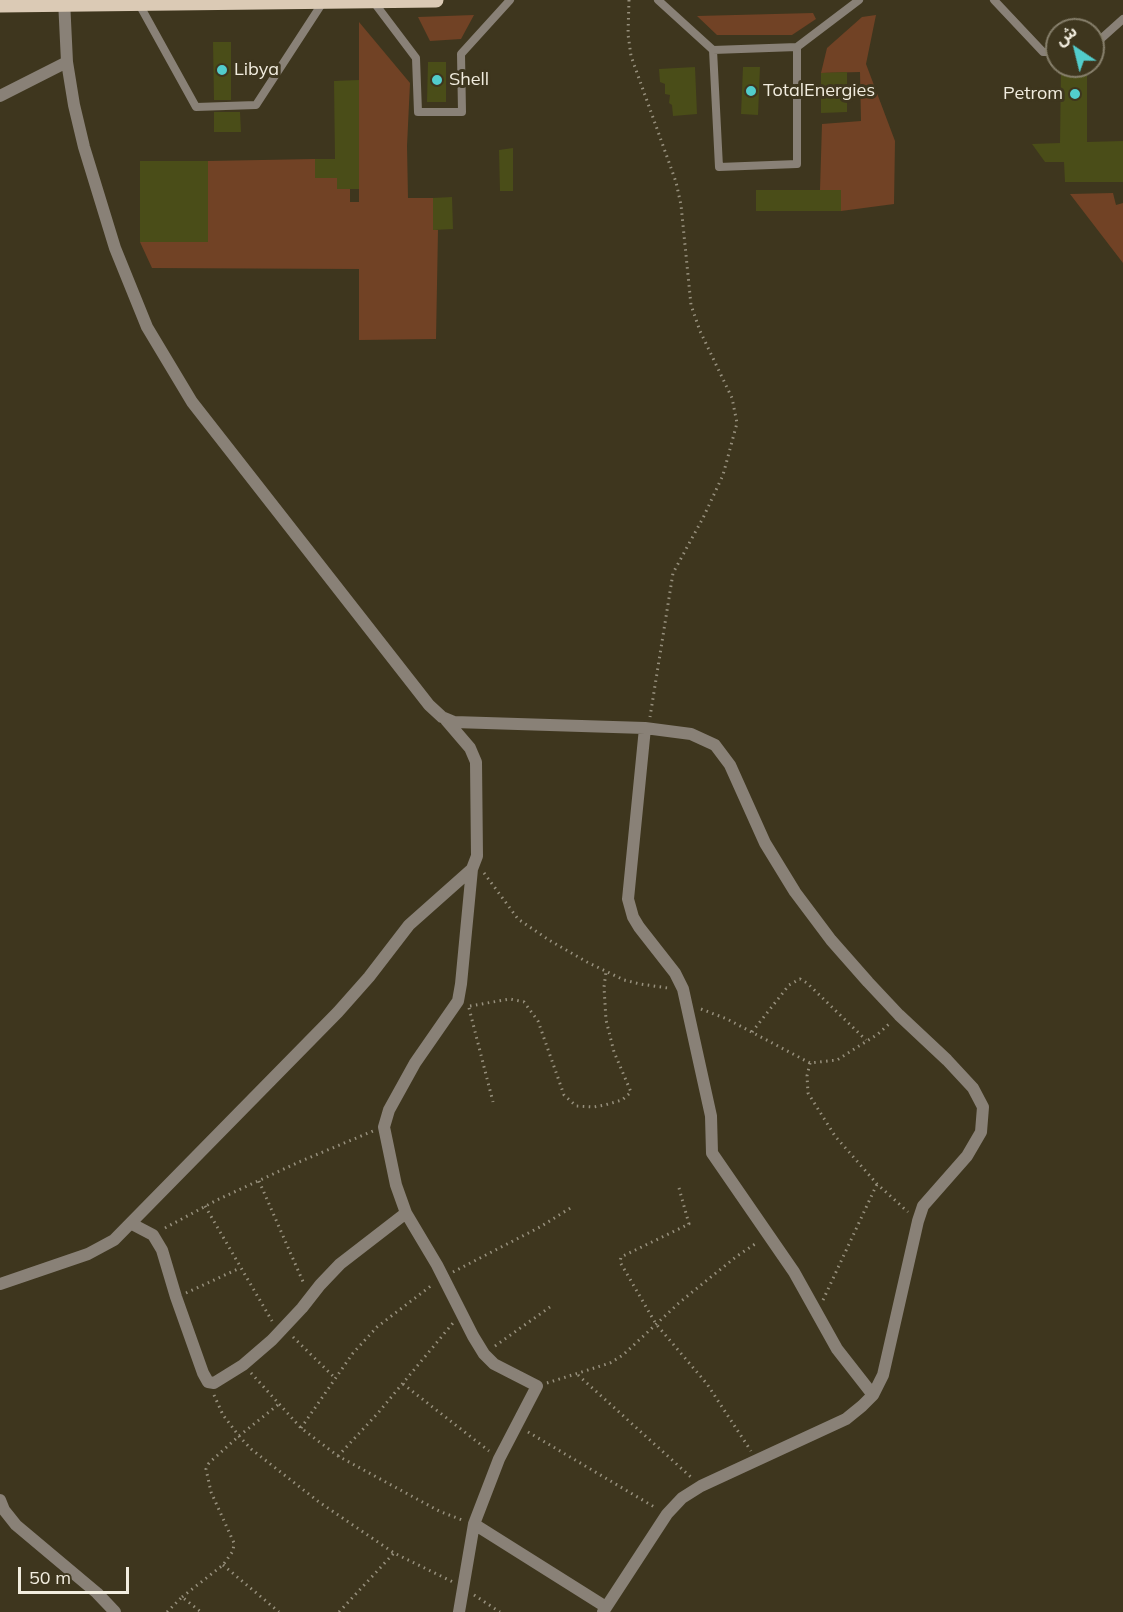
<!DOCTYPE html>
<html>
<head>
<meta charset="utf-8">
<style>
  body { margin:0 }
  #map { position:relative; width:1123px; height:1612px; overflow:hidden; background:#3e361e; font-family:Mulish,"Noto Sans Arabic",sans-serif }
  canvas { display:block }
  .north { position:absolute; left:1045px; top:18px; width:60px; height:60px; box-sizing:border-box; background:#3e361e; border:2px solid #867f6b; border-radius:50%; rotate:325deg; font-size:16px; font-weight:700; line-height:24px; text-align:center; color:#f2eddf }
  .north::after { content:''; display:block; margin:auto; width:21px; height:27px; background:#52cdcc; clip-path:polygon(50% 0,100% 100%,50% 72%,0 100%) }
  .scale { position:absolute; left:18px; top:1567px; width:111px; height:27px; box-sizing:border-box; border:3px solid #f2eddf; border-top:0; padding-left:8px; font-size:18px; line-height:21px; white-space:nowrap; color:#f2eddf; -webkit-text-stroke:4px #3e361e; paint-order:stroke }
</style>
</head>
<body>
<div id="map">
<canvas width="1123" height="1612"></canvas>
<div class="north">ش</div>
<div class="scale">50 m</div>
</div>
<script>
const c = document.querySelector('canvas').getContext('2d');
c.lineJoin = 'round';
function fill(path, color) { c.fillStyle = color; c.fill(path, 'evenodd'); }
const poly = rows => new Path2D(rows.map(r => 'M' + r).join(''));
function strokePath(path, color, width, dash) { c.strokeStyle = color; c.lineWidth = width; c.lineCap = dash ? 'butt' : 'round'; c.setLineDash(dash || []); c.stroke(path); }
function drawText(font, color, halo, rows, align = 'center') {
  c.font = font + ' Mulish,sans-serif'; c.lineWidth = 6; c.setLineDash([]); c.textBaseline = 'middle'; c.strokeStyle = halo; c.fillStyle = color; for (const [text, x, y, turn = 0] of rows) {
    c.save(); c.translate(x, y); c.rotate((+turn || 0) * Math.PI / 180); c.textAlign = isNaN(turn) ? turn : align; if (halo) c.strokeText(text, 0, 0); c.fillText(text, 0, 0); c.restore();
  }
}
fill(poly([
  [813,13,816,19,792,35,717,35,697,16],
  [474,15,461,39,430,41,418,17],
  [876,15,866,64,895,141,894,204,841,211,841,190,820,190,822,124,861,121,860,72,821,73,827,48,862,17],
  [359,22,410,83,407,146,408,198,433,198,433,229,438,230,436,339,359,340,359,269,152,268,140,242,208,242,208,161,315,159,315,178,337,178,338,189,350,189,350,202,359,202],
  [1113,193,1116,205,1123,203,1123,263,1070,194]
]), '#714225');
fill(poly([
  [213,42,231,42,231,100,214,100],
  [428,62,446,62,446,102,427,102],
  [695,67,697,114,673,116,672,105,669,103,670,95,665,94,665,84,660,82,659,69],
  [743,67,760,67,758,115,741,114],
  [1061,69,1087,69,1087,142,1123,141,1123,182,1065,182,1064,162,1045,162,1032,144,1060,143],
  [847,72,847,112,821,113,821,73],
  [359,80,359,189,337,189,337,178,315,178,315,159,335,159,334,81],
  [214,112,240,112,241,132,214,132],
  [513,148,513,191,500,191,499,150],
  [140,161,208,161,208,242,140,242],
  [756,190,841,190,841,211,756,211],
  [452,197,453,229,433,230,433,198]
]), '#4a4d18');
strokePath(poly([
  [629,0,628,34,631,56,676,182,681,205,691,305,700,331,732,398,737,423,723,475,703,518,673,573,650,717],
  [484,873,518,919,549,940,587,962,624,980,640,984,668,988],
  [470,1006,510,999,524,1002,538,1021,564,1095,576,1106,594,1107,605,1105,622,1100,631,1092,614,1052,606,1020,604,987,606,972],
  [469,1008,493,1102],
  [701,1009,727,1019,810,1063,837,1060,878,1034,889,1024],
  [752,1032,789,985,800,979,807,983,866,1040],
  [810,1063,807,1076,808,1093,835,1136,877,1184,908,1212],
  [259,1181,304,1284],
  [679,1188,689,1224,621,1257,620,1262,656,1324,707,1384,751,1451],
  [205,1206,272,1321],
  [165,1228,217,1200,299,1162,373,1131],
  [453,1272,540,1227,572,1207],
  [186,1293,240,1268],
  [823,1300,877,1184],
  [293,1337,335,1378],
  [495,1346,550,1307],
  [251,1373,301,1428,338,1456,439,1511,462,1520],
  [578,1375,692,1478],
  [547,1383,610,1363,623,1355,680,1302,737,1256,758,1242],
  [403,1384,489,1451],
  [214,1395,223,1415,239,1436,251,1449,319,1502,394,1553,453,1582],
  [301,1428,353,1353,377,1327,432,1285],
  [528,1432,656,1508],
  [338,1456,378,1413,453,1323],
  [223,1565,279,1612],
  [474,1595,500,1612],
  [182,1597,223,1565,233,1551,234,1543,211,1492,206,1469,209,1463,239,1436,279,1404],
  [167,1612,182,1597,201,1612],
  [339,1612,394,1553]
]), '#97907d', 3, [1.5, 4.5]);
strokePath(poly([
  [658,0,713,50,719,167,797,164,797,47,859,0],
  [994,0,1043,52,1057,52],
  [373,1,416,58,418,112,462,112,461,54,510,0],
  [139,4,196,107,256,105,323,2],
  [1093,46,1123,19],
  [713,50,797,47]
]), '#898177', 8);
strokePath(poly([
  [64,0,67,62,74,105,84,147,115,248,147,327,192,402,429,705,442,717,454,722,645,728,691,734,715,745,730,765,765,843,795,892,831,940,868,982,899,1015,947,1060,973,1088,983,1107,981,1132,967,1156,923,1206,918,1221,883,1375,873,1395,862,1406,846,1419,701,1486,682,1498,667,1514,603,1612],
  [0,96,67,62],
  [645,728,628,899,633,917,639,927,675,973,683,989,711,1116,712,1153,794,1272,837,1349,873,1395],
  [132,1224,153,1235,162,1250,176,1297,203,1373,208,1382,214,1383,243,1365,272,1340,302,1308,320,1285,340,1264,406,1213],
  [0,1284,88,1254,114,1240,338,1012,369,977,409,925,472,869,477,856,476,762,470,748,446,720],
  [0,1500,4,1510,16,1525,97,1593,115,1612],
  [474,1524,606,1607],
  [459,1612,474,1524,499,1459,537,1386,494,1364,484,1354,473,1336,437,1265,406,1213,396,1185,384,1127,389,1110,415,1063,458,1001,461,984,472,869]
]), '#898177', 12);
strokePath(poly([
  [0,5,436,0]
]), '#dbcab5', 15);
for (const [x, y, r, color] of [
  [222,70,6,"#52cdcc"],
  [437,80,6,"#52cdcc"],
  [751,91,6,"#52cdcc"],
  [1075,94,6,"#52cdcc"]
]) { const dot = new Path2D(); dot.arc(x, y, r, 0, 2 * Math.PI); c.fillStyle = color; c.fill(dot); strokePath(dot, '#3e361e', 2); }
drawText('18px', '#f2eddf', '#3e361e', [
  ["Libya",234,70],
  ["Shell",449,80],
  ["TotalEnergies",763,91],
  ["Petrom",1063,94,"right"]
], 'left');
</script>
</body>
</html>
